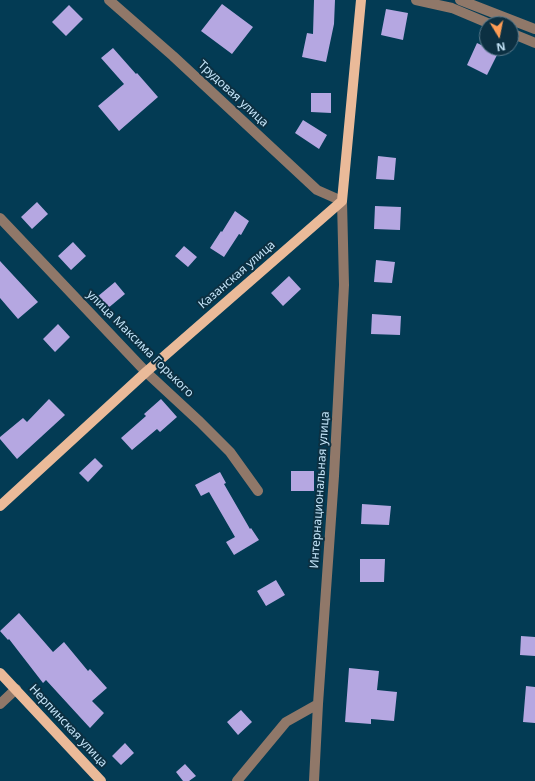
<!DOCTYPE html>
<html>
<head>
<meta charset="utf-8">
<style>
  body { margin:0 }
  #map { position:relative; width:535px; height:781px; overflow:hidden; background:#033b54; font-family:"Noto Sans",sans-serif }
  canvas { display:block }
  .north { position:absolute; left:479px; top:16px; width:40px; height:40px; box-sizing:border-box; background:#0c3042; border:1px solid #56788b; border-radius:50%; rotate:170deg; font-size:11px; font-weight:700; line-height:16px; text-align:center; color:#c4e4f8 }
  .north::after { content:''; display:block; margin:auto; width:14px; height:18px; background:#fd9c55; clip-path:polygon(50% 0,100% 100%,50% 72%,0 100%) }
</style>
</head>
<body>
<div id="map">
<canvas width="535" height="781"></canvas>
<div class="north">N</div>
</div>
<script>
const c = document.querySelector('canvas').getContext('2d');
c.lineJoin = 'round';
function fill(path, color) { c.fillStyle = color; c.fill(path, 'evenodd'); }
const poly = rows => new Path2D(rows.map(r => 'M' + r).join(''));
function strokePath(path, color, width, dash) { c.strokeStyle = color; c.lineWidth = width; c.lineCap = dash ? 'butt' : 'round'; c.setLineDash(dash || []); c.stroke(path); }
function drawText(font, color, halo, rows, align = 'center') {
  c.font = font + ' "Noto Sans",sans-serif'; c.lineWidth = 4; c.setLineDash([]); c.textBaseline = 'middle'; c.strokeStyle = halo; c.fillStyle = color; for (const [text, x, y, turn = 0] of rows) {
    c.save(); c.translate(x, y); c.rotate((+turn || 0) * Math.PI / 180); c.textAlign = isNaN(turn) ? turn : align; if (halo) c.strokeText(text, 0, 0); c.fillText(text, 0, 0); c.restore();
  }
}
fill(poly([
  [314,0,335,0,334,24,326,62,302,57,307,33,313,34],
  [222,4,253,27,232,54,201,31],
  [69,5,83,19,66,36,52,22],
  [386,9,408,13,403,40,381,35],
  [477,43,498,53,487,75,467,65],
  [113,48,136,74,137,73,158,97,119,131,98,106,124,84,101,58],
  [311,93,331,93,331,113,311,112],
  [303,120,327,135,319,149,295,133],
  [378,156,396,158,394,180,376,179],
  [37,202,48,214,32,229,21,217],
  [375,206,401,207,400,230,374,229],
  [235,211,249,221,241,235,239,234,224,257,210,248,221,231,222,232],
  [73,242,86,256,71,270,58,256],
  [184,246,197,257,188,267,175,256],
  [376,260,395,262,392,283,374,282],
  [0,261,38,302,18,319,0,298],
  [289,276,301,289,283,306,271,293],
  [115,282,125,294,107,309,97,297],
  [372,314,401,316,400,335,371,334],
  [58,324,70,337,55,352,43,339],
  [49,399,65,415,17,459,0,439,0,437,23,418,27,422],
  [161,399,177,417,160,432,157,429,132,450,121,438,146,416,144,414],
  [95,458,103,466,88,482,79,473],
  [291,471,314,471,314,491,291,491],
  [220,472,226,483,224,484,250,529,251,528,259,540,234,555,226,542,235,537,209,492,201,496,195,485],
  [362,504,391,506,389,525,361,524],
  [360,559,385,559,384,582,360,582],
  [276,580,285,595,266,606,257,591],
  [19,613,53,652,64,642,88,671,90,669,107,688,92,701,104,713,90,728,46,680,43,683,9,639,8,640,0,631],
  [521,636,535,637,535,656,520,655],
  [349,668,379,671,377,690,397,692,394,721,371,719,371,724,345,722],
  [526,686,535,687,535,723,523,722],
  [241,710,252,722,238,735,227,722],
  [125,743,134,753,121,765,112,756],
  [185,764,196,776,189,781,183,781,176,772]
]), '#b5a7e1');
strokePath(poly([
  [109,0,173,56,317,190,342,201,344,285,334,476,318,704,314,781],
  [416,0,452,8,490,24],
  [460,0,535,29],
  [511,33,535,43],
  [0,218,146,372,200,422,230,452,258,491],
  [0,704,16,689],
  [237,781,286,722,318,704]
]), '#907869', 10);
strokePath(poly([
  [0,506,146,372,342,201,361,0],
  [0,673,101,781]
]), '#eaba99', 10);
drawText('12px', '#c4e4f8', '#0c3042', [
  ["Трудовая улица",233,94,43],
  ["Казанская улица",237,275,-41],
  ["улица Максима Горького",140,344,45],
  ["Интернациональная улица",320,490,-86],
  ["Нерпинская улица",68,726,47]
]);
</script>
</body>
</html>
